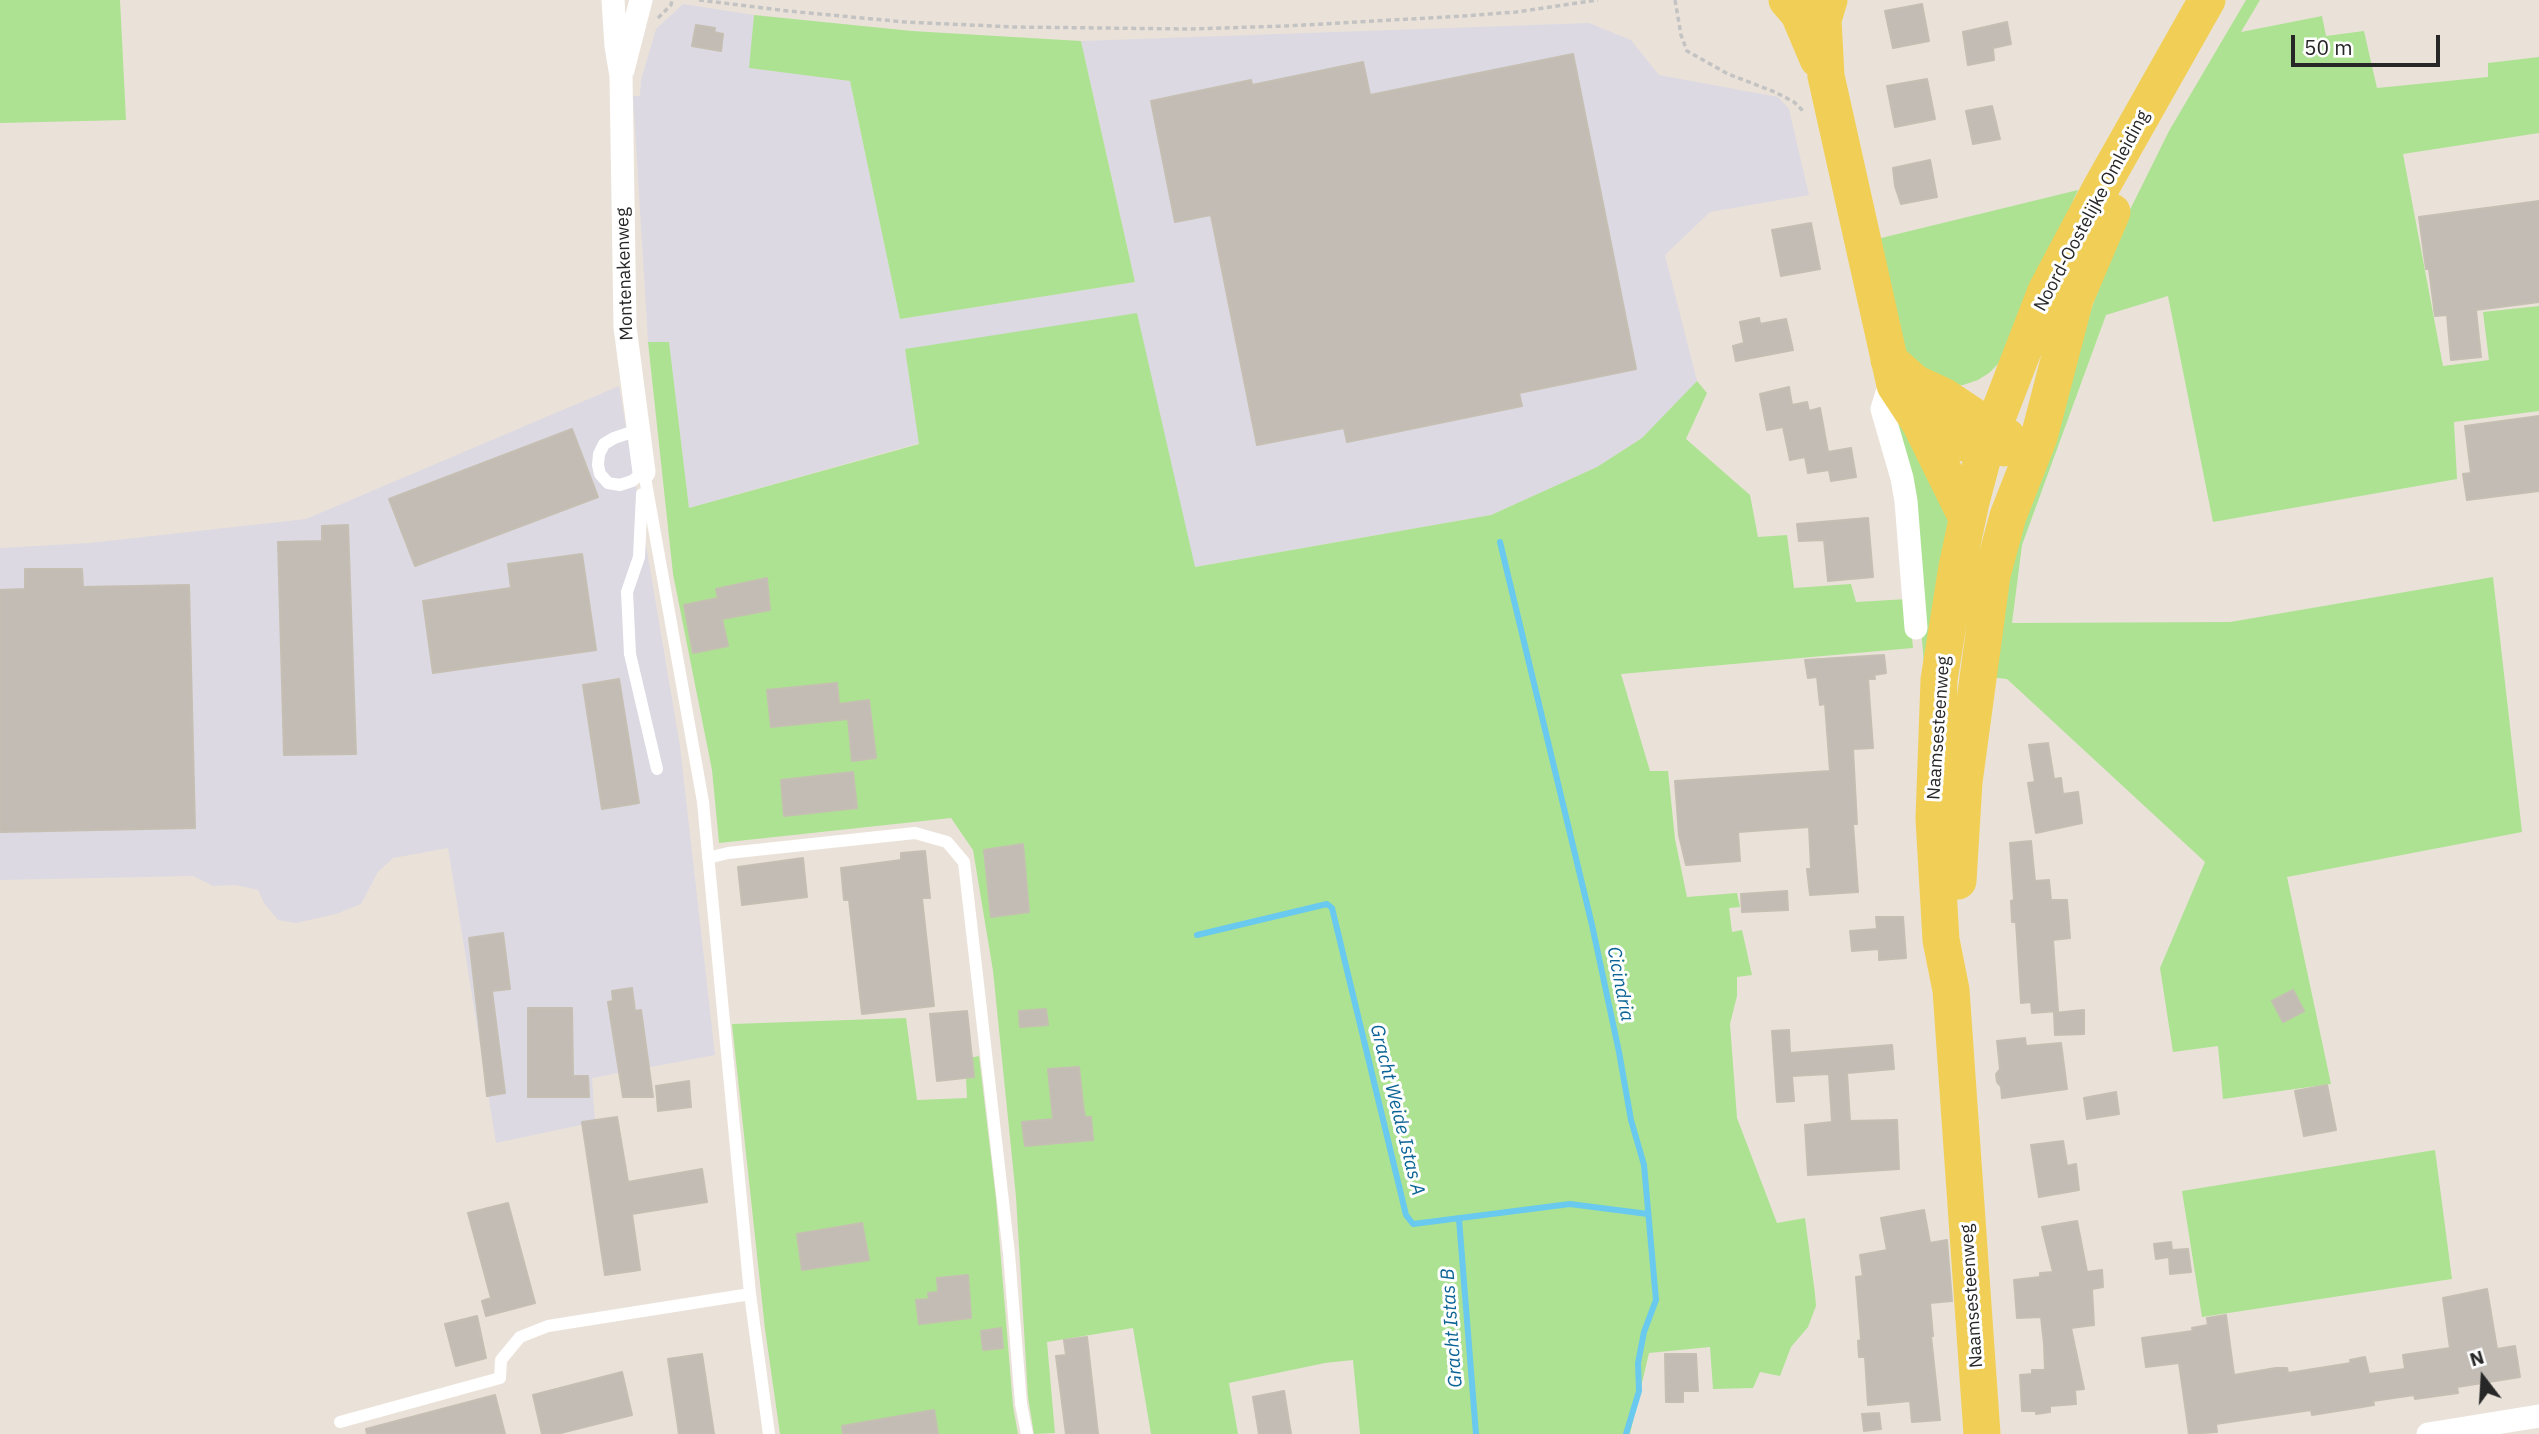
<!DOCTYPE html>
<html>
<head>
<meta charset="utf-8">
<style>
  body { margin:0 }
  #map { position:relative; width:2539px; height:1434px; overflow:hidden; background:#eae2d8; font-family:"IBM Plex Sans",sans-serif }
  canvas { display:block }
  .north { position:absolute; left:2448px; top:1343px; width:70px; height:70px; -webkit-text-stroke:5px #fff; paint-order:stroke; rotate:343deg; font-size:19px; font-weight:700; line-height:28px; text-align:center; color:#272727 }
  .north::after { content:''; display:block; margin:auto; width:24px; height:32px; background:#272727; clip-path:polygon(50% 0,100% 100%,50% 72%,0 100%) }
  .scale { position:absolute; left:2291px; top:35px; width:149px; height:32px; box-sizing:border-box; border:4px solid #272727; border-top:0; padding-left:9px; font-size:21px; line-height:24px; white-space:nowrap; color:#272727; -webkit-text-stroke:5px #fff; paint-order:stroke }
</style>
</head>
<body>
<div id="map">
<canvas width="2539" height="1434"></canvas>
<div class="north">N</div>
<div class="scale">50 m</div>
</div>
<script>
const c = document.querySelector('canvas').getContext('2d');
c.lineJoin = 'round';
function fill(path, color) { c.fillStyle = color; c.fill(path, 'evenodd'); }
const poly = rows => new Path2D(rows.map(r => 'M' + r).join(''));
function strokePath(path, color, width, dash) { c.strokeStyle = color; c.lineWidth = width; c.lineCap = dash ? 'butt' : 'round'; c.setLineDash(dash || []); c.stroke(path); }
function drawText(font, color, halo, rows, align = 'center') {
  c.font = font + ' "IBM Plex Sans",sans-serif'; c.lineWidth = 6; c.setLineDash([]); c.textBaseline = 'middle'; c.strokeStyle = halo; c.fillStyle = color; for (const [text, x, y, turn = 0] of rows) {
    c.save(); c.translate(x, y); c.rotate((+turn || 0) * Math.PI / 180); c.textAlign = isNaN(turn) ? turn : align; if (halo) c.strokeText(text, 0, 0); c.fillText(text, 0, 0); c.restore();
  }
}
fill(poly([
  [683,4,754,15,750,68,850,81,900,319,1135,282,1081,41,1589,23,1631,40,1659,75,1778,97,1789,109,1809,195,1710,212,1665,255,1697,381,1642,438,1597,467,1491,515,1194,567,905,349,919,443,689,508,669,343,648,342,633,96,640,96,641,80,656,29],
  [619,386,680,746,715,1055,592,1078,595,1122,496,1143,448,848,393,858,378,872,361,904,336,914,296,923,278,920,264,903,258,890,236,885,213,886,193,876,0,880,0,548,89,543,306,519]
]), '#dcd9e2');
fill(poly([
  [0,0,120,0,126,120,0,123],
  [2246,0,2260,0,2241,32,2322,16,2326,36,2364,31,2377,88,2488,77,2488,63,2539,57,2539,133,2403,154,2443,366,2489,360,2483,312,2539,306,2539,411,2454,422,2457,479,2213,522,2168,296,2106,315,2022,545,2012,623,2230,622,2493,577,2522,832,2287,877,2331,1084,2223,1099,2218,1046,2173,1052,2160,968,2205,862,2007,679,1988,677,2013,532,2117,236,2169,131],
  [754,15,912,31,1081,41,1135,282,900,319,850,81,749,68],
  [2078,190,2000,362,1989,373,1978,380,1963,385,1947,386,1904,365,1873,240],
  [1137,313,1195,567,1491,515,1597,467,1642,438,1697,381,1707,393,1686,439,1750,495,1758,537,1787,535,1794,588,1851,584,1856,602,1908,599,1913,648,1621,674,1650,771,1668,771,1675,839,1687,897,1737,893,1740,907,1729,908,1732,932,1742,930,1752,975,1737,977,1737,996,1730,1024,1737,1118,1777,1223,1805,1218,1815,1294,1816,1306,1808,1327,1791,1347,1780,1376,1760,1372,1753,1388,1713,1389,1710,1347,1649,1353,1630,1434,1360,1434,1353,1360,1325,1363,1229,1383,1238,1434,1151,1434,1133,1328,1047,1342,1055,1433,1034,1434,1028,1397,1016,1197,993,971,973,850,951,818,719,843,712,770,673,574,648,342,669,342,689,508,919,444,905,349],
  [1891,405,1954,518,1924,664,1910,495],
  [906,1018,917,1100,967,1098,965,1059,979,1056,996,1199,1013,1406,1018,1434,780,1434,765,1329,732,1024],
  [2435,1150,2452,1279,2202,1317,2182,1191]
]), '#ade293');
strokePath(poly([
  [1500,542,1592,925,1619,1052,1631,1120,1644,1165,1656,1300,1644,1332,1638,1363,1639,1391,1626,1434],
  [1197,935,1327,904,1332,908,1406,1215,1413,1224,1570,1204,1648,1214],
  [1459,1219,1476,1434]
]), '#69c9ee', 6);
const building = poly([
  [1922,4,1929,41,1893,48,1885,11,1922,4],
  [2007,22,2011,44,1993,48,1994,60,1968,65,1963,32,2007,22],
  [696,25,715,28,714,32,723,34,721,51,692,46,696,25],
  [1573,54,1636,369,1519,393,1522,406,1347,442,1344,428,1257,445,1211,215,1175,222,1151,101,1251,80,1252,85,1363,62,1370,95,1573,54],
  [1927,79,1935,119,1895,127,1887,86,1927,79],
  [1992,106,2000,139,1973,144,1966,111,1992,106],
  [1930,160,1937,197,1901,204,1895,186,1893,168,1930,160],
  [2539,201,2539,302,2476,310,2481,357,2451,360,2447,315,2435,316,2429,269,2426,269,2419,217,2539,201],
  [1811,223,1820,269,1781,276,1772,230,1811,223],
  [1759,318,1760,324,1786,319,1793,350,1736,361,1733,346,1744,343,1740,322,1759,318],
  [1789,387,1792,405,1807,402,1809,411,1820,408,1828,452,1851,448,1856,477,1831,481,1829,470,1808,473,1805,457,1790,460,1783,427,1767,430,1760,394,1789,387],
  [2539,416,2539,491,2467,500,2463,474,2471,473,2465,426,2539,416],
  [572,429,598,497,415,566,389,499,572,429],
  [1868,518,1873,577,1828,581,1824,540,1799,541,1797,524,1868,518],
  [348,525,356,754,284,755,278,542,322,541,322,526,348,525],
  [582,554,596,650,433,673,423,601,511,588,508,564,582,554],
  [25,569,82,569,83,587,189,585,195,828,0,832,0,590,25,589,25,569],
  [767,578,770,610,722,619,728,646,693,653,684,605,718,598,716,589,767,578],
  [1884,655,1886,673,1874,675,1875,679,1868,679,1873,748,1853,749,1857,824,1853,824,1858,892,1810,895,1807,869,1811,869,1809,827,1738,832,1740,861,1686,865,1679,835,1675,781,1830,771,1825,704,1820,705,1817,677,1808,678,1805,660,1884,655],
  [619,679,639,803,602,809,583,685,619,679],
  [837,683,839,704,869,700,876,758,852,761,848,719,771,727,767,690,837,683],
  [2048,743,2054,779,2061,778,2063,794,2078,792,2082,823,2036,833,2028,783,2035,782,2029,745,2048,743],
  [853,772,857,808,784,816,781,780,853,772],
  [2031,841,2035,881,2049,880,2051,900,2067,900,2070,938,2053,940,2058,1011,2032,1013,2031,1002,2021,1003,2016,922,2012,922,2011,901,2014,900,2010,843,2031,841],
  [1023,844,1029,912,991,917,984,850,1023,844],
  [925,851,930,898,922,898,934,1006,862,1014,849,900,844,900,841,868,901,860,901,853,925,851],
  [803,858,807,897,742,905,738,867,803,858],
  [1787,891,1788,910,1742,912,1741,894,1787,891],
  [1876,917,1903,917,1906,958,1879,960,1879,949,1852,951,1850,931,1877,929,1876,917],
  [503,933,510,989,492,991,505,1093,487,1096,469,938,503,933],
  [632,988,635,1011,641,1010,653,1097,623,1097,608,1002,613,1001,612,991,632,988],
  [2293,990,2304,1011,2283,1022,2272,1001,2293,990],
  [528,1008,572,1008,573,1076,588,1076,589,1097,528,1097,528,1008],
  [1046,1009,1048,1025,1020,1027,1019,1011,1046,1009],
  [2084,1010,2084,1034,2055,1035,2054,1013,2084,1010],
  [967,1011,974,1077,937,1081,930,1014,967,1011],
  [1789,1030,1790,1053,1892,1045,1894,1069,1847,1073,1850,1121,1897,1120,1899,1169,1808,1175,1805,1125,1832,1122,1829,1074,1792,1076,1794,1101,1777,1102,1772,1031,1789,1030],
  [2025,1038,2026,1046,2061,1043,2067,1089,2002,1098,2001,1087,1997,1082,1996,1074,2000,1069,1997,1041,2025,1038],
  [1079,1067,1083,1105,1085,1117,1091,1117,1093,1140,1025,1146,1022,1122,1053,1119,1048,1069,1079,1067],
  [689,1081,691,1107,658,1111,656,1086,689,1081],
  [2327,1085,2336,1130,2304,1136,2295,1091,2327,1085],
  [2116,1092,2119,1114,2087,1119,2084,1098,2116,1092],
  [617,1117,628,1182,702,1169,707,1202,632,1214,640,1270,605,1275,582,1122,617,1117],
  [2063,1141,2067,1166,2076,1164,2079,1190,2039,1197,2031,1145,2063,1141],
  [508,1203,535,1303,486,1316,482,1301,491,1298,468,1213,508,1203],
  [1924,1210,1930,1243,1947,1240,1952,1301,1930,1303,1933,1336,1931,1336,1940,1420,1912,1422,1910,1401,1868,1405,1865,1357,1859,1357,1858,1341,1861,1340,1856,1277,1863,1276,1860,1255,1887,1250,1881,1218,1924,1210],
  [2077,1221,2087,1272,2102,1270,2103,1287,2092,1289,2094,1325,2071,1328,2084,1389,2075,1390,2076,1404,2050,1406,2050,1412,2036,1414,2036,1411,2022,1411,2020,1375,2032,1374,2032,1370,2045,1370,2044,1344,2041,1317,2017,1318,2014,1280,2040,1277,2040,1273,2053,1272,2042,1227,2077,1221],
  [862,1223,869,1260,802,1270,797,1234,862,1223],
  [2171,1242,2172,1250,2188,1249,2191,1272,2170,1274,2169,1257,2156,1259,2154,1244,2171,1242],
  [968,1275,971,1318,919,1324,916,1300,929,1299,928,1293,938,1292,937,1278,968,1275],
  [2487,1289,2497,1349,2515,1346,2520,1377,2457,1387,2458,1393,2415,1399,2414,1395,2373,1401,2374,1405,2362,1407,2312,1415,2311,1410,2216,1424,2217,1432,2189,1434,2179,1363,2146,1367,2142,1338,2193,1331,2192,1328,2208,1325,2207,1318,2226,1315,2234,1375,2276,1368,2287,1368,2288,1373,2351,1363,2350,1360,2365,1357,2369,1374,2405,1369,2403,1355,2450,1348,2443,1298,2487,1289],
  [477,1316,486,1358,456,1366,445,1324,477,1316],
  [1001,1328,1003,1348,983,1350,981,1331,1001,1328],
  [1087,1337,1098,1434,1066,1434,1056,1356,1066,1355,1064,1340,1087,1337],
  [702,1354,714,1434,679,1434,668,1359,702,1354],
  [1665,1354,1696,1354,1698,1391,1683,1391,1683,1402,1666,1402,1665,1354],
  [622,1372,632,1415,557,1434,542,1434,533,1395,622,1372],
  [1284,1391,1291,1434,1259,1434,1253,1397,1284,1391],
  [495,1395,505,1434,367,1434,366,1429,495,1395],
  [934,1410,938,1434,843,1434,842,1426,934,1410],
  [1879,1413,1881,1429,1864,1431,1862,1414,1879,1413]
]);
fill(building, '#c2bcb5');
strokePath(building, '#c5beb2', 2);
strokePath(poly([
  [699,0,788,11,905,22,1014,27,1189,29,1286,26,1463,16,1516,12,1598,0],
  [1675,0,1681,35,1687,51,1728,74,1775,92,1794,102,1805,113],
  [658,18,671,5,672,0]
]), '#c3c3c3', 3.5, [5, 3.5]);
strokePath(poly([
  [638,430,614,438,604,444,599,454,598,465,600,474,608,483,620,485,632,481,644,472],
  [644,472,703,802,750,1294,769,1434],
  [642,494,639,557,627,592,630,654,657,769],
  [708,858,728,853,915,833,947,842,964,862,1009,1254,1021,1404,1027,1434],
  [340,1422,500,1378,501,1360,520,1337,548,1326,750,1294]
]), '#fff', 12);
strokePath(poly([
  [613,0,616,46,621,76,625,327,644,472],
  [623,70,641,0],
  [1902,379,1887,393,1882,409,1902,478,1906,501,1916,628],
  [2428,1434,2539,1416]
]), '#fff', 23);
strokePath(poly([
  [1787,0,1799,14,1818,59],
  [1829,0,1823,20,1826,76,1895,385,1920,423,1951,439,1985,449,2007,437],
  [1889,360,1915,383,1943,396,1994,430,2004,440,2004,448],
  [1920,423,1967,518],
  [1958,881,1964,782,1992,575,2008,516,2039,437,2075,299,2112,212],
  [1982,1434,1951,990,1941,940,1934,819,1939,680,1957,567,1971,502,1985,449,2046,291,2103,184,2207,0]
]), '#f1cf56', 37);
drawText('18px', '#272727', '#fff', [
  ["Noord-Oostelijke Omleiding",2092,211,-62],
  ["Montenakenweg",625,274,-92],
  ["Naamsesteenweg",1939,728,-86],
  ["Naamsesteenweg",1972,1296,-94]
]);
drawText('italic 19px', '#0c6496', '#fff', [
  ["Cicindria",1620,984,79],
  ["Gracht Weide Istas A",1397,1110,76],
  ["Gracht Istas B",1452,1328,-94]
]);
</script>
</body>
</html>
